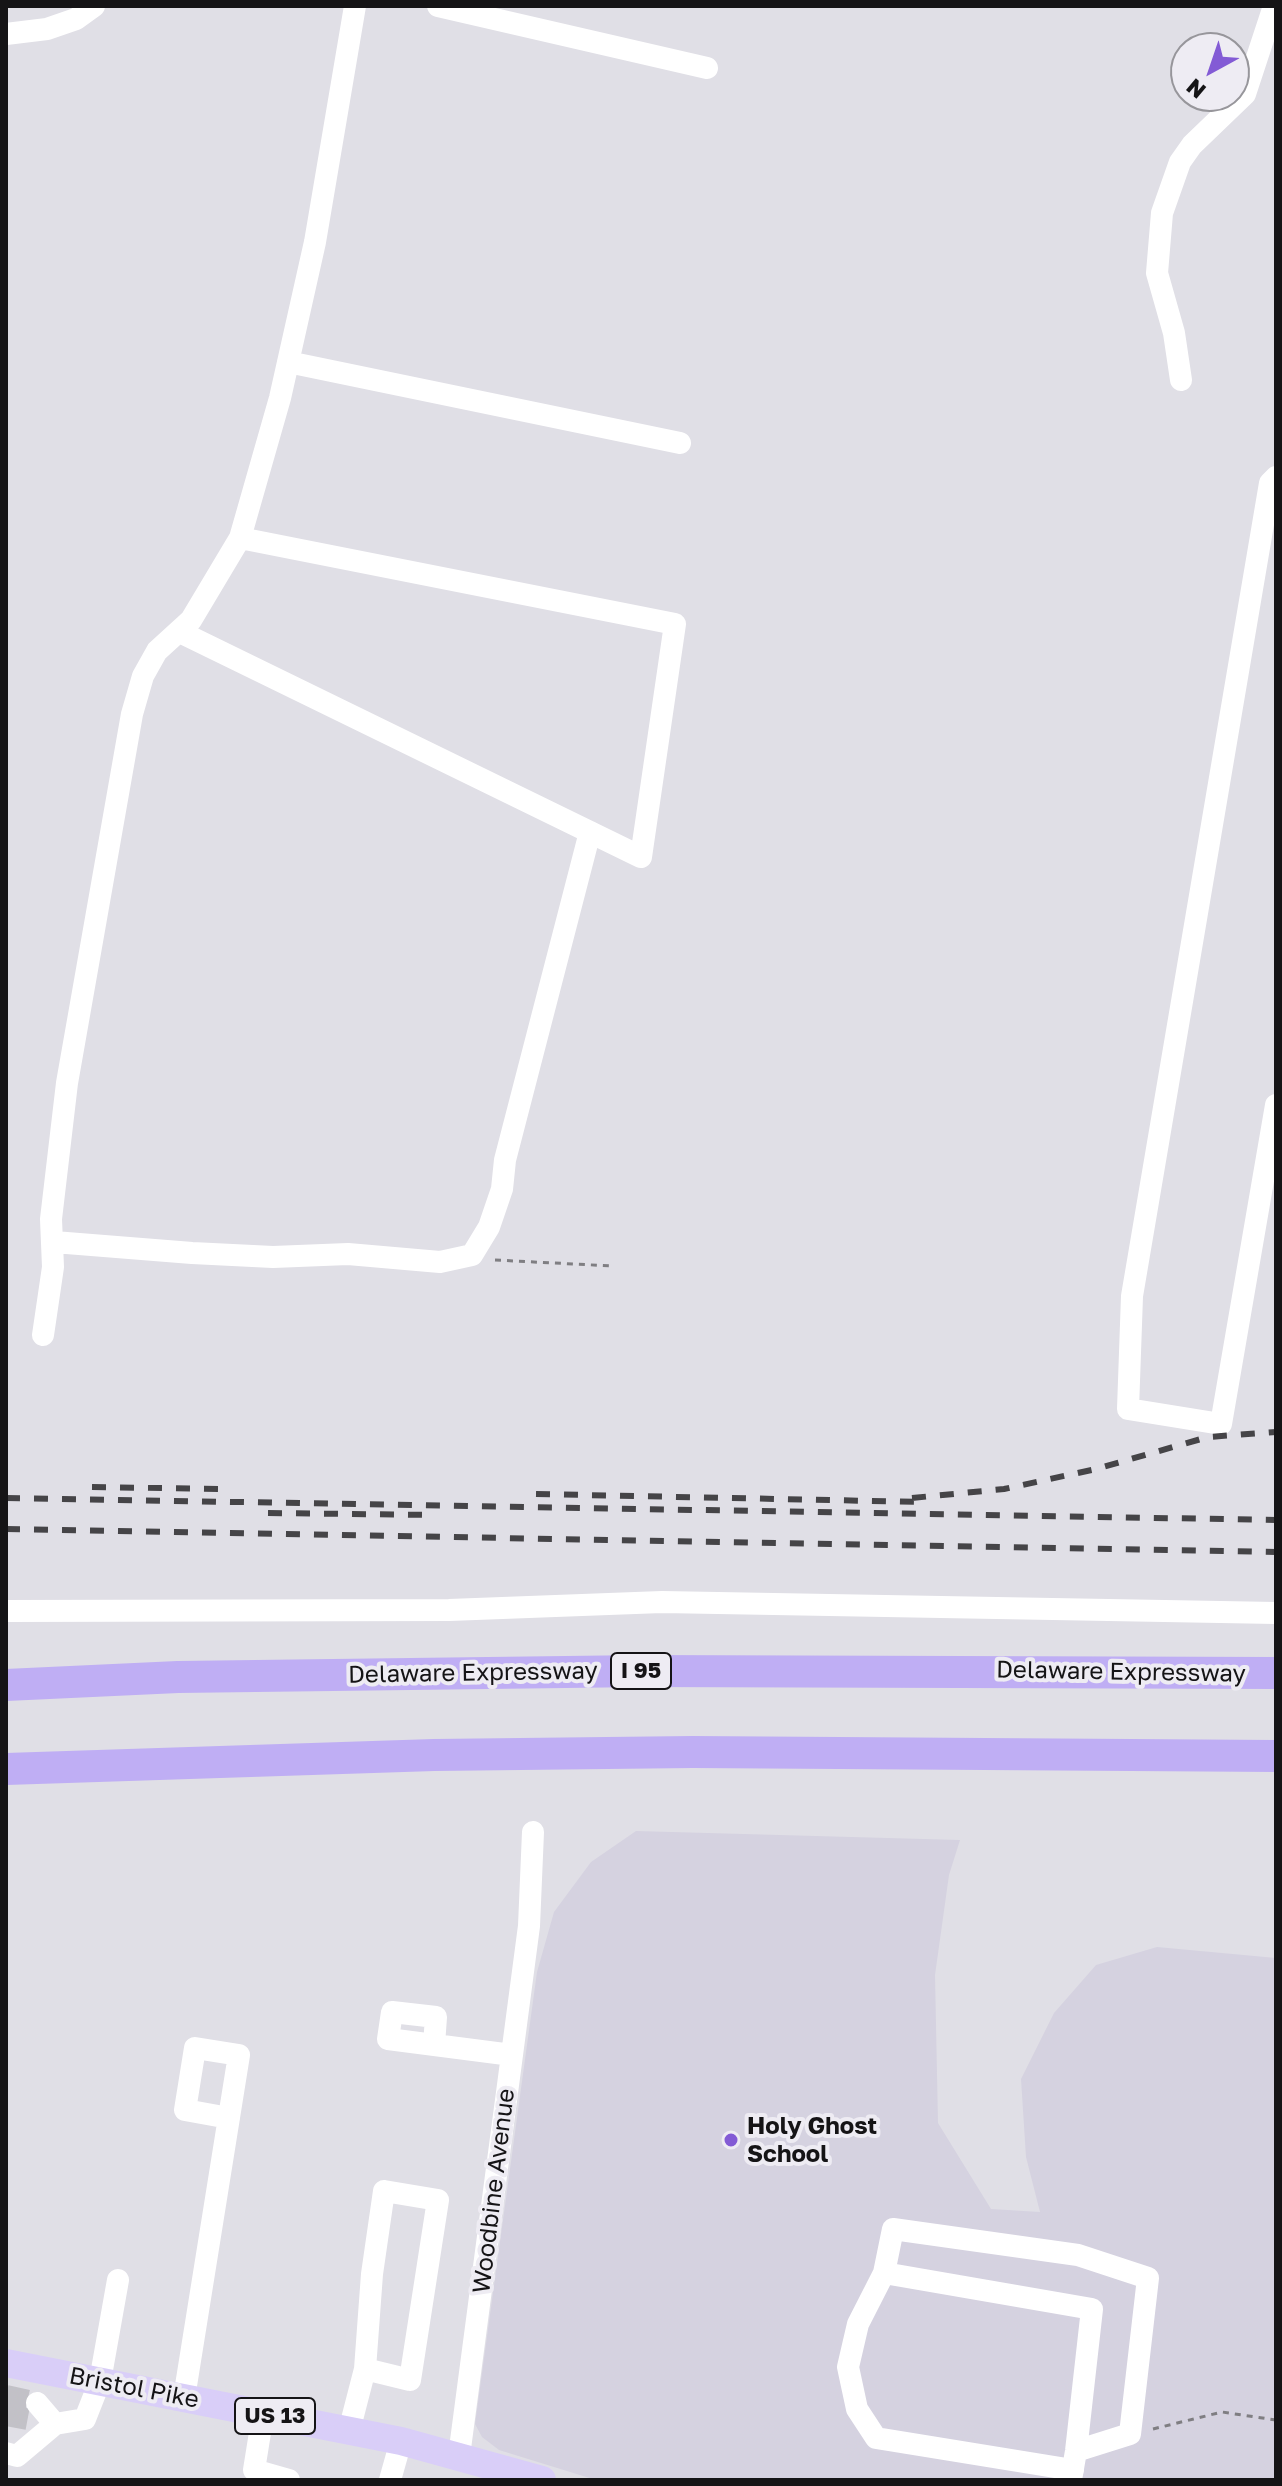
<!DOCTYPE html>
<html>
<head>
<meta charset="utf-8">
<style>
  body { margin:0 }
  #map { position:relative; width:1282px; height:2486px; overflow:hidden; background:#e0dfe6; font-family:"Golos Text",sans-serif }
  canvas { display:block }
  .frame { position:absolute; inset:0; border:8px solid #151416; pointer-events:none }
  .north { position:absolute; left:1170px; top:32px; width:80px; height:80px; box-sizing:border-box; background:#eeecf3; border:2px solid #97969b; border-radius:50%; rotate:220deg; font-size:22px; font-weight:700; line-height:32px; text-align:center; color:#151416 }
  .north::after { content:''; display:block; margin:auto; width:28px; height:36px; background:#835bd5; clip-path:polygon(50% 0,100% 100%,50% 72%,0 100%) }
</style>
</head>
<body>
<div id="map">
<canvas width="1282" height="2486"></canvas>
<div class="frame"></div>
<div class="north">N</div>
</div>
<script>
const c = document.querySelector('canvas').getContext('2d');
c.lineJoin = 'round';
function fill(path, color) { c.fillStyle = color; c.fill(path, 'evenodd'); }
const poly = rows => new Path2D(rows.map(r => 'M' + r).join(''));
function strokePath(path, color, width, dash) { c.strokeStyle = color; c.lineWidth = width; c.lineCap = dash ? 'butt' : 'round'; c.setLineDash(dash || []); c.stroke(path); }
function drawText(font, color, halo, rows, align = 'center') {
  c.font = font + ' "Golos Text",sans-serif'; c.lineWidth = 8; c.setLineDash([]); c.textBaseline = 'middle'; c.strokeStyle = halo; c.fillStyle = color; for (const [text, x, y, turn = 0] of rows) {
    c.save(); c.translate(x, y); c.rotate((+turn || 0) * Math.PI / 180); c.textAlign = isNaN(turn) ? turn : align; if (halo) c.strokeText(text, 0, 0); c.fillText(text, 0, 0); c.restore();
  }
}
fill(poly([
  [636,1831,960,1840,949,1875,935,1975,938,2123,991,2209,1040,2212,1026,2157,1021,2079,1054,2013,1096,1965,1157,1947,1276,1958,1276,2480,596,2480,499,2450,482,2437,475,2424,537,1972,554,1912,591,1862]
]), '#d5d2e0');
strokePath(poly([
  [6,2396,37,2403],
  [6,2415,33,2420]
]), '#c2c1c7', 22, [22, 11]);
strokePath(poly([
  [495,1260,613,1266],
  [1153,2429,1222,2412,1276,2420]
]), '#7f7e82', 3, [6, 6]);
strokePath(poly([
  [438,6,707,68],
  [6,34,47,29,76,19,94,6],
  [288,362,680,443],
  [1181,380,1174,333,1157,273,1162,213,1180,162,1192,145,1245,94,1274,6],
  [1276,477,1270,483,1132,1296,1128,1409,1221,1424,1276,1105],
  [180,632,641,857,675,624,240,538],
  [54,1242,192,1253,273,1257,348,1254,440,1262,472,1255,489,1227,502,1189,505,1160,590,832],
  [43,1335,53,1267,51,1219,67,1083,132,714,143,676,157,651,191,620,240,538,280,398,315,242,355,6],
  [6,1611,449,1610,662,1602,1276,1613],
  [434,2045,436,2017,392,2012,388,2039,512,2055],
  [884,2273,893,2229,1078,2255,1148,2278,1130,2434,1076,2451],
  [184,2398,239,2055,195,2048,185,2110,229,2118],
  [37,2403,55,2424],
  [263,2414,254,2470,289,2480],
  [349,2431,365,2369,372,2274,384,2191,438,2200,410,2380,365,2369],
  [6,2453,17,2456,55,2424,85,2419,100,2381,118,2280],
  [459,2456,529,1926,533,1832],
  [390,2480,401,2441],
  [1071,2480,1076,2451,1092,2309,884,2273,858,2324,848,2367,857,2409,876,2438,1073,2470]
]), '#fff', 22);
strokePath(poly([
  [6,2363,401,2441,542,2480]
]), '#d9cef8', 28);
strokePath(poly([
  [6,1685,178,1677,643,1671,1276,1673],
  [6,1769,434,1755,693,1752,1276,1756]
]), '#bfaef4', 32);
strokePath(poly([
  [92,1487,220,1489],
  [536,1494,924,1502],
  [6,1498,1276,1520],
  [912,1498,1004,1489,1096,1469,1208,1437,1276,1432],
  [268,1513,436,1515],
  [6,1529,1276,1552]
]), '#454447', 6, [14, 14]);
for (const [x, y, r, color] of [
  [731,2140,8,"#835bd5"]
]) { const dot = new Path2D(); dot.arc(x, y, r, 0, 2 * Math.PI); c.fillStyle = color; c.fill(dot); strokePath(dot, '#eeecf3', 3); }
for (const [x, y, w] of [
  [641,1671,60],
  [275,2416,80]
]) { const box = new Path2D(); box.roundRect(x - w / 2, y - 18, w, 36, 6); c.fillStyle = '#eeecf3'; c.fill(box); strokePath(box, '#151416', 2); }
drawText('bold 22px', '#151416', null, [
  ["I 95",641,1671],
  ["US 13",275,2416]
]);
drawText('24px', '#151416', '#eeecf3', [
  ["Delaware Expressway",1121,1672,1],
  ["Delaware Expressway",473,1673,-1],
  ["Woodbine Avenue",494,2191,-83],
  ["Bristol Pike",134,2388,11]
]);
drawText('bold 24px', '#151416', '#eeecf3', [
  ["Holy Ghost",747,2126],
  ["School",747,2154]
], 'left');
</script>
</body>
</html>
